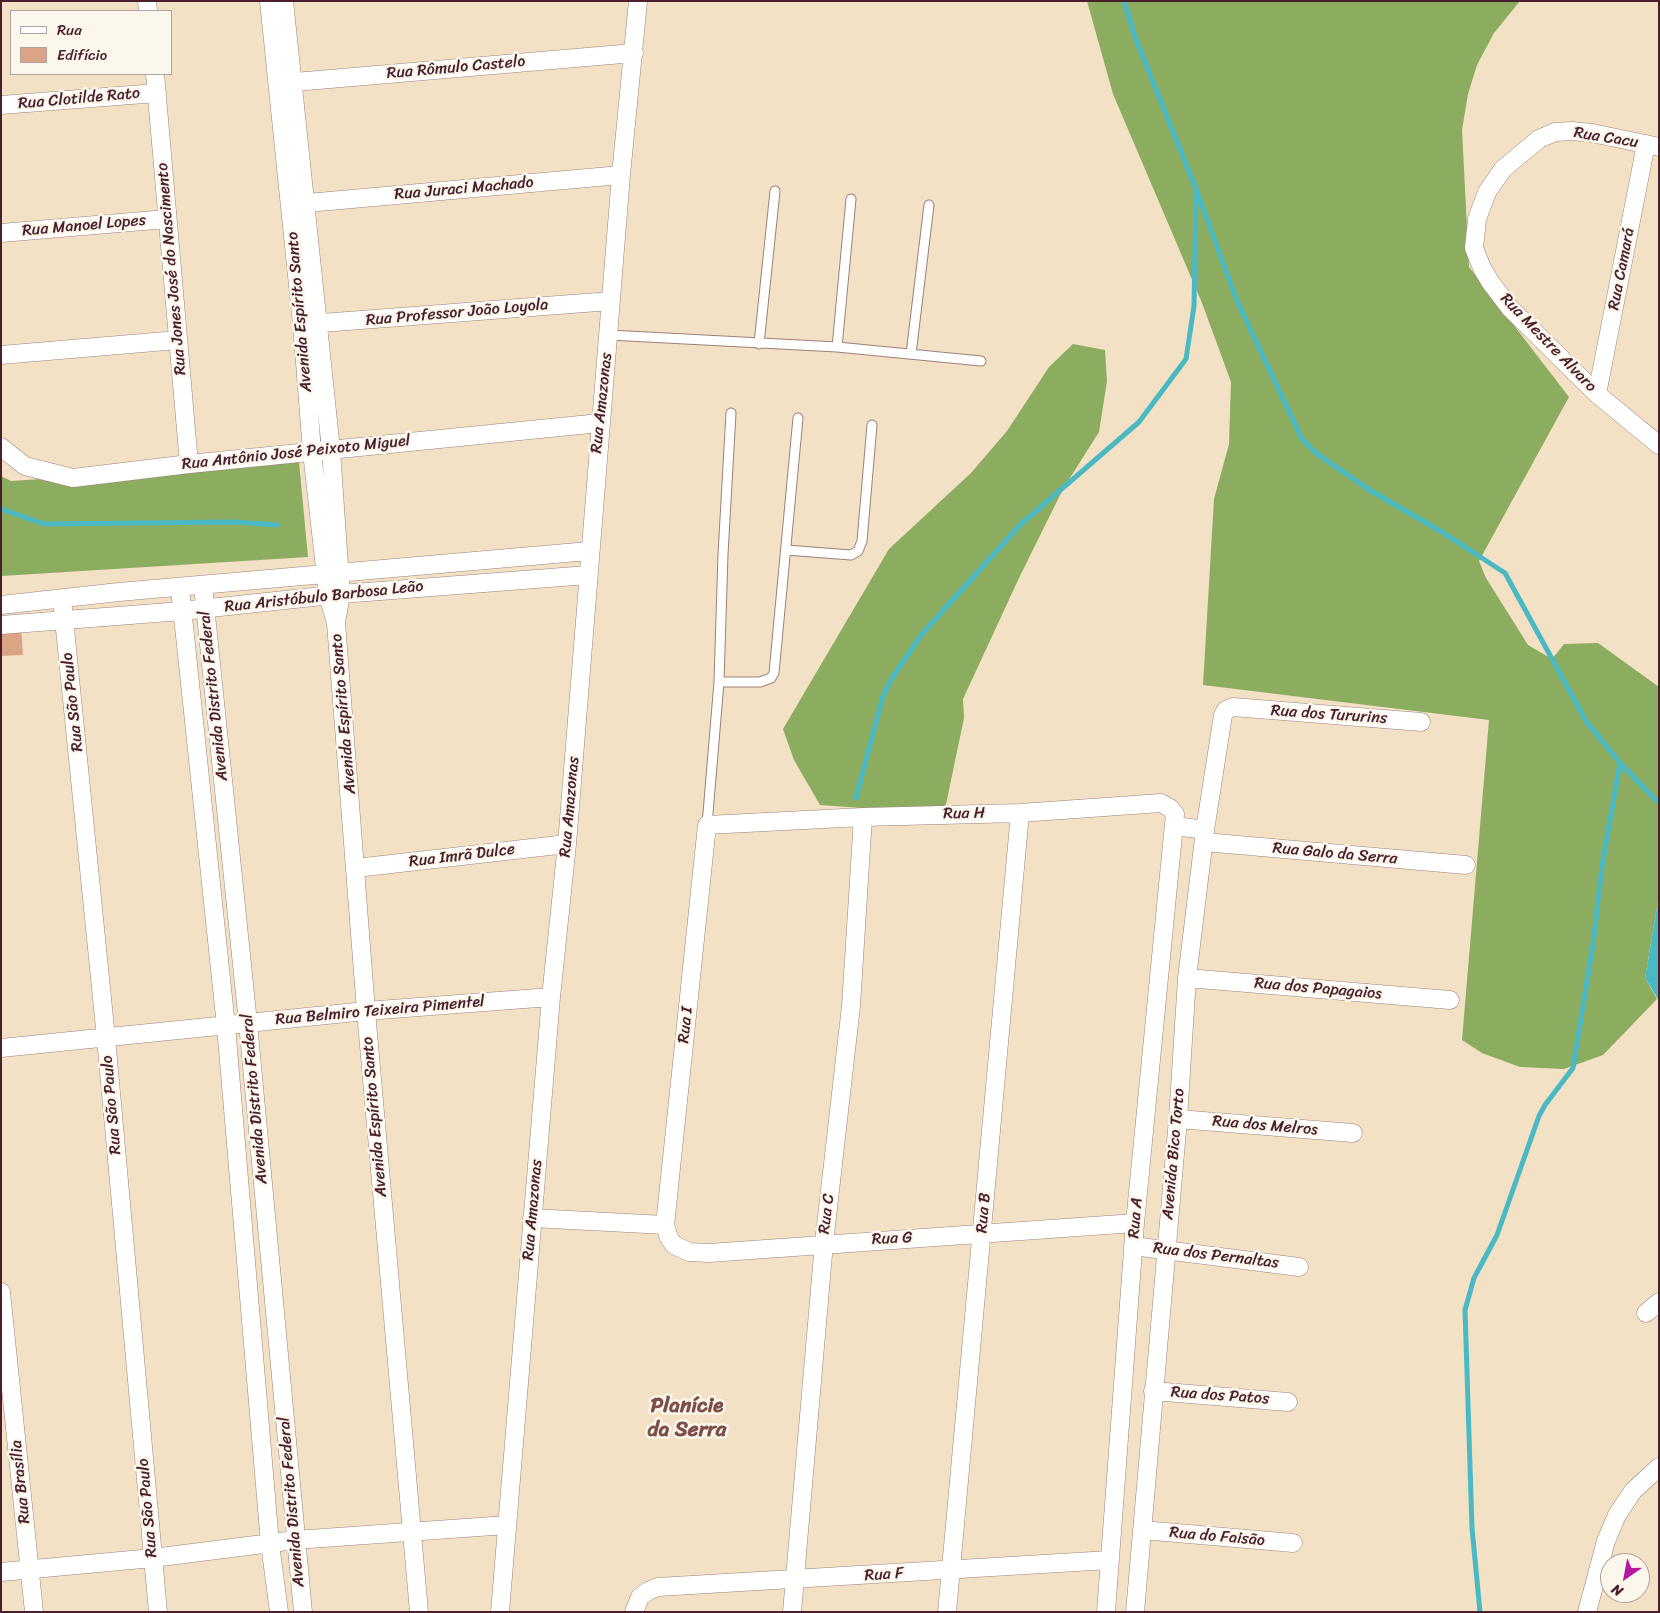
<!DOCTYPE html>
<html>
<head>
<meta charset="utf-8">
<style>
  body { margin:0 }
  #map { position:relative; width:1660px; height:1613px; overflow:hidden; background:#f2e1c4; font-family:Sriracha,sans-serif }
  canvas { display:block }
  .frame { position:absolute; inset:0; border:2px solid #4a1f2b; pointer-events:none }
  .legend { position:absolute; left:10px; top:10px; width:162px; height:65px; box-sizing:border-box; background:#fbf7ec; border:1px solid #b4a19f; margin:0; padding:6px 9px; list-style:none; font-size:15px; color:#4a1f2b }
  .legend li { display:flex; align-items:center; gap:10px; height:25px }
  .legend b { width:25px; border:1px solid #b4a19f }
  .north { position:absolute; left:1600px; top:1553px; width:50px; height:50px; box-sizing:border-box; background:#fbf7ec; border:1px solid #b4a19f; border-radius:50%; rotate:213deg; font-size:14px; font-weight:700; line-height:20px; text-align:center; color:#4a1f2b }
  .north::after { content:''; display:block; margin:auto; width:18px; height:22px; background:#b5179e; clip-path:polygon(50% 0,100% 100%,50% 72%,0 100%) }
</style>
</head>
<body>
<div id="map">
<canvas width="1660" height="1613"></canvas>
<div class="frame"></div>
<ul class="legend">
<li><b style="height:6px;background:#fff"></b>Rua</li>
<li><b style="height:14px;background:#dba585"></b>Edifício</li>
</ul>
<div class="north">N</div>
</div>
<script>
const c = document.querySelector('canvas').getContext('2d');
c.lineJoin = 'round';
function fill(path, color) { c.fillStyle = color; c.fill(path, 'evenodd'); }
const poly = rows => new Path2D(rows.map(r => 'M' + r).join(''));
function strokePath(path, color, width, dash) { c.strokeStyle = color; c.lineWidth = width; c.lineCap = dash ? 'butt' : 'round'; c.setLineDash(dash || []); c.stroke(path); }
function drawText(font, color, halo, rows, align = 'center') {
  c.font = font + ' Sriracha,sans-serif'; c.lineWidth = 5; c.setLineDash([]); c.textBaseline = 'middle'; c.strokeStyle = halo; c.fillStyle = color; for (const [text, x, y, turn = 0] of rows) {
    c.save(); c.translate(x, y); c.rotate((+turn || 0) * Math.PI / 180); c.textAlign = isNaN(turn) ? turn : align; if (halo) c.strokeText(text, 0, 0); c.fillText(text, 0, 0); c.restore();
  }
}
fill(poly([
  [1087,1,1520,1,1494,33,1477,65,1468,94,1462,130,1469,267,1569,397,1479,561,1486,578,1528,645,1552,659,1564,644,1598,643,1659,687,1659,895,1645,978,1657,999,1603,1055,1564,1069,1520,1067,1482,1053,1462,1040,1489,720,1203,685,1214,499,1229,444,1231,382,1202,303,1113,94],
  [1073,344,1105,350,1107,381,1099,432,1063,489,1019,578,963,699,964,718,945,809,890,810,820,805,794,760,783,729,889,549,971,473,1007,431,1049,367],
  [299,462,308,557,1,576,1,476,11,481]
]), '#8cac60');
fill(poly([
  [1659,895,1659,1001,1645,978]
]), '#4bb9c4');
strokePath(poly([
  [1124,1,1135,37,1196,189,1237,301,1302,439,1316,453,1368,489,1442,532,1505,573,1586,721,1620,763,1659,803],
  [1,509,44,524,235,522,277,525],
  [856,798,883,696,892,678,922,634,1020,525,1139,422,1186,359,1194,306,1196,192],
  [1480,1612,1472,1528,1465,1310,1474,1278,1497,1235,1539,1116,1545,1105,1573,1068,1593,944,1602,866,1620,763]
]), '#4bb9c4', 5);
fill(poly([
  [21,626,23,655,1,656,1,627]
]), '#dba585');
const lane = poly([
  [609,335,837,347,981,361],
  [759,344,775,191],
  [837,347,851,199],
  [911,354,929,205],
  [786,550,851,555,858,551,862,541,872,425],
  [719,682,760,682,771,678,774,673,798,418],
  [707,825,719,682,723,554,731,413]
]);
const street = poly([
  [147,1,148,11],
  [269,1,302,324,312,452,328,595,336,623,366,1011,419,1612],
  [284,1,331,450,341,594,337,617],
  [155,74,189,464],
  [283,83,634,53],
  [1,105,157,93],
  [1659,147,1592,133,1572,131,1555,132,1539,139,1503,169,1487,192,1477,219,1474,248,1482,268,1491,283,1510,308,1597,394,1659,445],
  [307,203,621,175],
  [1,233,167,219],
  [308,324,611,301],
  [1,355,178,340],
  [1597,394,1646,144],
  [1,447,25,466,73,478,189,464,600,423],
  [203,586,248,1023,303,1612],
  [180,588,226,1026,270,1544,279,1612],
  [62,599,106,1038,158,1612],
  [1,605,119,592,589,551],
  [1,625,182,611,341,594,588,575],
  [1175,826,1205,830],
  [1204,842,1466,865],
  [356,868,567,844],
  [1187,978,1450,1000],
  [1,1048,366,1011,551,997],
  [1178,1119,1353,1133],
  [532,1218,665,1225],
  [1133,1246,1299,1267],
  [1,1292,34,1612],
  [1646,1313,1659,1302],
  [1153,1391,1288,1402],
  [1142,1530,1293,1543],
  [1,1572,153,1558,295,1540,507,1525],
  [500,1612,551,997,567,844,621,175,638,1],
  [634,1612,640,1597,648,1591,658,1587,1110,1560],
  [792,1612,824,1243,851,1006,863,817],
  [947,1612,1020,813],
  [1106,1612,1135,1223,1175,814,1170,808,1161,803,1020,813,863,817,707,825,665,1225,669,1238,674,1245,689,1252,709,1253,1135,1223],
  [1135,1612,1178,1119,1187,978,1205,830,1223,715,1226,710,1233,707,1421,722],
  [1587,1612,1606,1541,1617,1515,1633,1491,1659,1467]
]);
strokePath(lane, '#9e8078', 11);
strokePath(street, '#9e8078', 19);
strokePath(lane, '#fff', 9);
strokePath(street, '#fff', 18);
drawText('16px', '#4a1f2b', '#fbf7ec', [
  ["Rua Rômulo Castelo",456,68,-5],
  ["Rua Clotilde Rato",79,99,-5],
  ["Rua Cacu",1606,138,9],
  ["Rua Juraci Machado",464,189,-5],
  ["Rua Manoel Lopes",84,226,-5],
  ["Rua Jones José do Nascimento",172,269,-95],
  ["Rua Camará",1622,269,-79],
  ["Avenida Espírito Santo",300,312,-95],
  ["Rua Professor João Loyola",457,313,-5],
  ["Rua Mestre Alvaro",1548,343,46],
  ["Rua Amazonas",602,403,-84],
  ["Rua Antônio José Peixoto Miguel",296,453,-6],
  ["Rua Aristóbulo Barbosa Leão",324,597,-6],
  ["Avenida Distrito Federal",214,696,-96],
  ["Rua São Paulo",73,702,-96],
  ["Avenida Espírito Santo",344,714,-95],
  ["Rua dos Tururins",1329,715,4],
  ["Rua Amazonas",570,807,-85],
  ["Rua H",964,814,-1],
  ["Rua Galo da Serra",1335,854,5],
  ["Rua Imrã Dulce",462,856,-7],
  ["Rua dos Papagaios",1318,989,5],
  ["Rua Belmiro Teixeira Pimentel",380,1011,-5],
  ["Rua I",686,1025,-84],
  ["Avenida Distrito Federal",255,1099,-95],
  ["Rua São Paulo",112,1105,-95],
  ["Avenida Espírito Santo",375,1117,-95],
  ["Rua dos Melros",1265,1126,5],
  ["Avenida Bico Torto",1174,1154,-85],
  ["Rua Amazonas",533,1210,-85],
  ["Rua B",984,1213,-85],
  ["Rua C",827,1214,-83],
  ["Rua A",1136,1218,-85],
  ["Rua G",892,1239,-3],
  ["Rua dos Pernaltas",1216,1256,7],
  ["Rua dos Patos",1220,1396,4],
  ["Rua Brasília",21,1482,-96],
  ["Avenida Distrito Federal",292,1502,-95],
  ["Rua São Paulo",148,1508,-95],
  ["Rua do Faisão",1217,1537,5],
  ["Rua F",884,1575,-4]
]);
drawText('bold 21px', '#7d4e4a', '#fbf7ec', [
  ["Planície",687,1407],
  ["da Serra",687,1431]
]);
</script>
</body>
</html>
